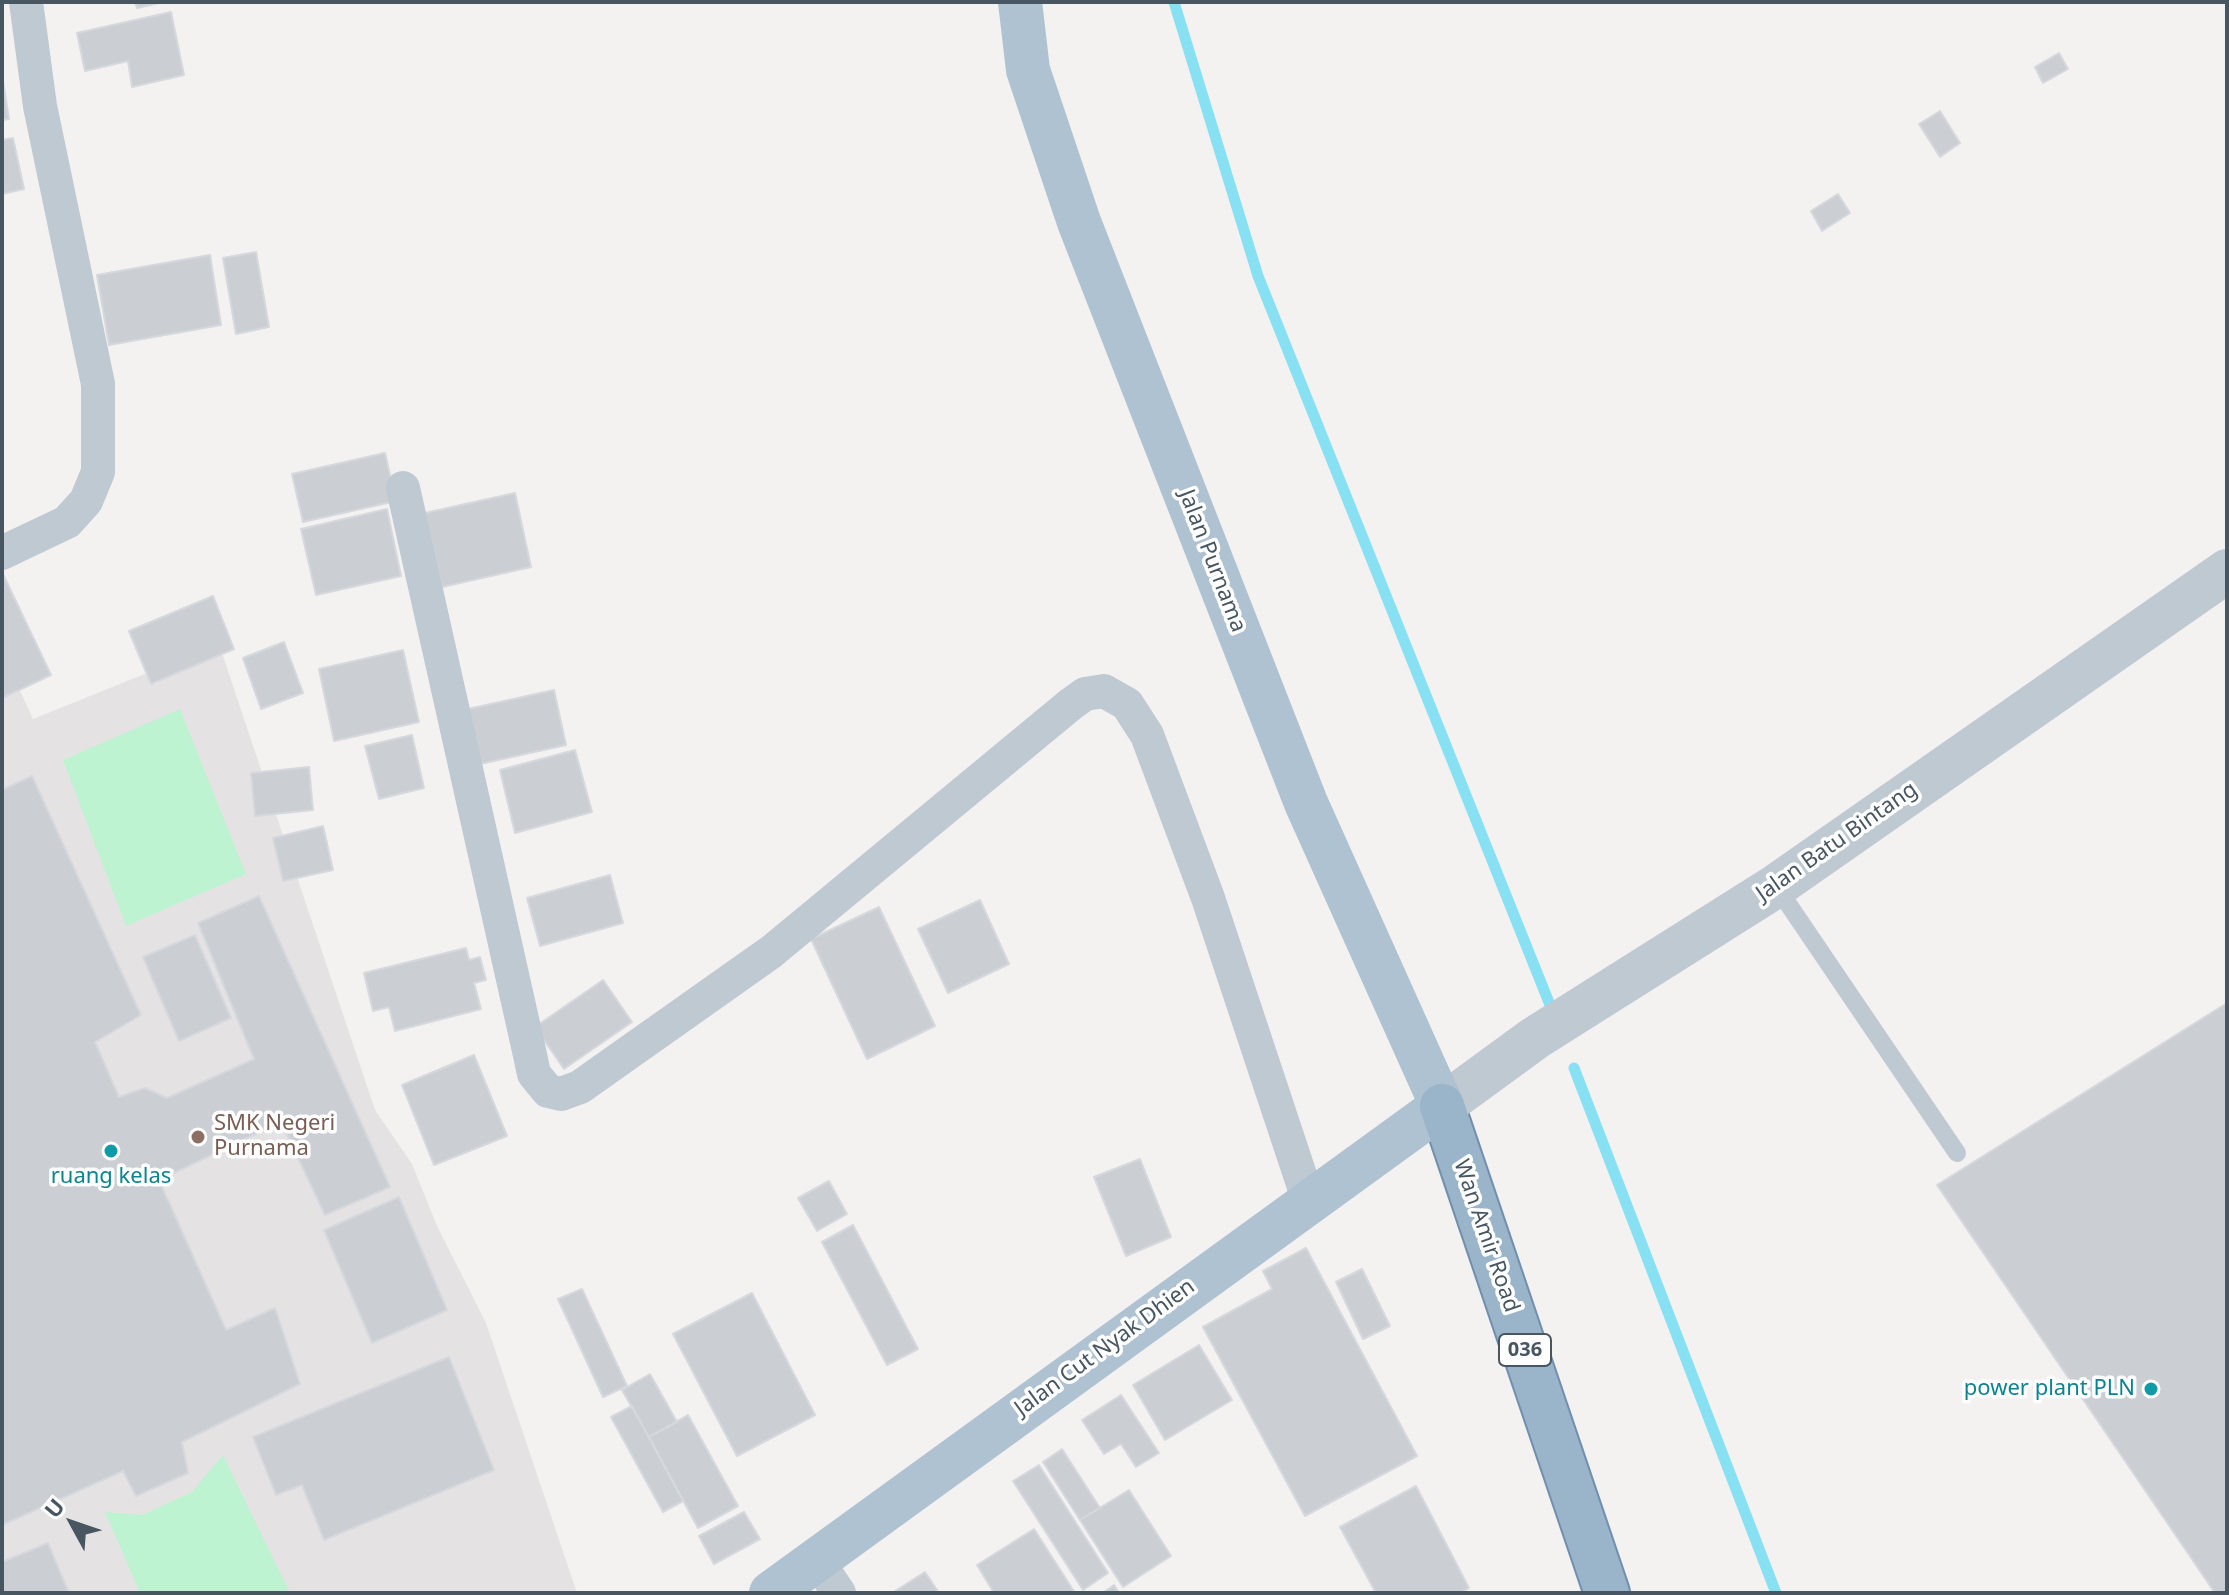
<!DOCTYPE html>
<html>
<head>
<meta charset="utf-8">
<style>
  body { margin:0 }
  #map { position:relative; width:2229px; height:1595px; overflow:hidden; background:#f4f1f1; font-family:"Noto Sans",sans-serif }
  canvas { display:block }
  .frame { position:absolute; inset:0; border:4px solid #475661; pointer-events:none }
  .north { position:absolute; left:32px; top:1483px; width:80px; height:80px; -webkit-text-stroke:6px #fff; paint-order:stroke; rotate:310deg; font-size:22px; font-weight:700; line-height:32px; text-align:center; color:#475661 }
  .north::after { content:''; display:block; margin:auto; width:28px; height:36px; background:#475661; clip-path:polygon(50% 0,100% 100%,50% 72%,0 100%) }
</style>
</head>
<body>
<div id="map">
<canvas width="2229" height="1595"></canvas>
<div class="frame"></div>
<div class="north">U</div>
</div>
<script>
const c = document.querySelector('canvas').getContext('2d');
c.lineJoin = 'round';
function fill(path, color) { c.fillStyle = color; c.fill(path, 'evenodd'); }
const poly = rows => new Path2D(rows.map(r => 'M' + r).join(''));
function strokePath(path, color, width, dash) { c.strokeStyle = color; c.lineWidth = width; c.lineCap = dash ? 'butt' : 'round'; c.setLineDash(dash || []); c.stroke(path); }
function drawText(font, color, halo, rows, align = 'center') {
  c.font = font + ' "Noto Sans",sans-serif'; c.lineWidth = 7; c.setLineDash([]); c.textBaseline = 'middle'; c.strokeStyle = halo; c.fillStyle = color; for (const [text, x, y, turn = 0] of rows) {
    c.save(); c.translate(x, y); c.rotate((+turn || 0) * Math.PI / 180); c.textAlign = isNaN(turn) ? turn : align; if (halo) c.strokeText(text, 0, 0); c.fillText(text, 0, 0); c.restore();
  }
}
fill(poly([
  [219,644,375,1110,412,1164,437,1226,486,1323,577,1593,2,1593,2,651,33,719]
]), '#e5e2e3');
fill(poly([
  [180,709,246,874,126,926,63,760],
  [223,1455,290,1593,140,1593,105,1512,142,1515,192,1492]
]), '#bef3d1');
strokePath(poly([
  [1174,2,1258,276,1550,1005],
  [1574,1068,1776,1593]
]), '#88e0f3', 11);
const building = poly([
  [135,2,164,2,137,8,135,2],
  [171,12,184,75,132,87,128,61,85,71,77,33,171,12],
  [2059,53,2068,69,2043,83,2035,67,2059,53],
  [2,75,9,119,2,120,2,75],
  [1940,111,1960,143,1940,157,1919,124,1940,111],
  [13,138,24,189,2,194,2,140,13,138],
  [1838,194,1850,213,1822,231,1811,211,1838,194],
  [256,252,269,327,236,334,223,258,256,252],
  [210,255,221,325,109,345,97,275,210,255],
  [385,453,396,501,303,522,292,474,385,453],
  [515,493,531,567,442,587,425,513,515,493],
  [387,509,401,576,316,595,301,529,387,509],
  [2,572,51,675,2,698,2,572],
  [213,596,234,649,151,684,129,631,213,596],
  [284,642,303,693,261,709,243,658,284,642],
  [403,650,419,722,334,741,319,669,403,650],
  [554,690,566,745,480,764,468,709,554,690],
  [412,735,424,788,379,799,365,746,412,735],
  [575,750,592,812,515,833,500,770,575,750],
  [309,767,313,810,255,816,251,773,309,767],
  [32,776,141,1015,95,1042,119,1097,145,1088,167,1098,254,1059,198,923,259,896,390,1187,325,1215,281,1122,159,1180,226,1330,275,1308,300,1384,182,1442,188,1473,136,1496,123,1471,2,1525,2,790,32,776],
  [323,826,333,870,283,881,273,838,323,826],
  [610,875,623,923,540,946,527,898,610,875],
  [980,900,1009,964,948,993,918,929,980,900],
  [879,907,935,1026,867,1059,811,939,879,907],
  [195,935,231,1018,179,1041,143,957,195,935],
  [466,948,469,960,480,957,486,980,474,983,481,1009,395,1031,389,1007,373,1011,364,973,466,948],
  [603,980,632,1022,564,1069,535,1027,603,980],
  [2227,1003,2227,1593,2215,1593,1937,1185,2227,1003],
  [474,1055,507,1136,434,1165,402,1085,474,1055],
  [1140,1159,1171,1237,1126,1256,1094,1177,1140,1159],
  [829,1181,847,1214,817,1231,798,1198,829,1181],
  [399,1197,447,1310,372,1343,324,1230,399,1197],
  [853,1225,918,1349,887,1365,822,1242,853,1225],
  [1306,1248,1417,1456,1305,1516,1203,1327,1272,1289,1263,1271,1306,1248],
  [1362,1269,1390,1326,1363,1339,1336,1282,1362,1269],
  [582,1289,627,1386,603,1397,558,1299,582,1289],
  [752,1293,815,1415,737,1456,673,1334,752,1293],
  [1199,1345,1232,1400,1165,1440,1133,1385,1199,1345],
  [449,1357,494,1470,324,1540,302,1485,276,1495,253,1437,449,1357],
  [650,1374,677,1422,649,1437,622,1390,650,1374],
  [1121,1395,1159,1453,1136,1467,1121,1444,1104,1454,1082,1420,1121,1395],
  [632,1406,683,1501,663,1512,611,1417,632,1406],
  [688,1415,738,1506,698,1528,649,1437,688,1415],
  [1062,1449,1100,1508,1080,1520,1043,1462,1062,1449],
  [1039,1465,1108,1573,1083,1590,1013,1481,1039,1465],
  [1416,1486,1469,1588,1460,1593,1376,1593,1340,1527,1416,1486],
  [1129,1490,1171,1556,1123,1587,1080,1520,1129,1490],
  [744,1512,760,1539,714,1564,699,1536,744,1512],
  [1034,1529,1075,1593,994,1593,977,1565,1034,1529],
  [48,1543,69,1593,2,1593,2,1562,48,1543],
  [925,1572,939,1593,892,1593,925,1572],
  [1114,1585,1119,1593,1103,1593,1114,1585]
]);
fill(building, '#cbcfd4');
strokePath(building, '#d5d8dd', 2);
const trunk = poly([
  [1442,1106,1607,1593]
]);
strokePath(trunk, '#7190af', 48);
strokePath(poly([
  [1776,886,1957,1153]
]), '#bec9d2', 18);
strokePath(poly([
  [403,488,530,1055,534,1074,548,1091,561,1094,580,1087,771,952,1071,704,1085,694,1104,691,1127,704,1147,735,1208,898,1310,1205],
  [2,553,67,522,86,501,98,472,98,384,40,106,26,2],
  [816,1559,839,1593]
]), '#bec9d2', 34);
strokePath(poly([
  [1442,1106,1535,1038,1776,886,2227,571]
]), '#bec9d2', 44);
strokePath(poly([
  [771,1593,1442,1106,1306,803,1079,222,1028,70,1020,2]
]), '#afc2d2', 44);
strokePath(trunk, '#9ab4ca', 44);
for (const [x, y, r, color] of [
  [198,1137,8,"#8d6e63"],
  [111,1151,8,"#0f9aa8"],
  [2151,1389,8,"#0f9aa8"]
]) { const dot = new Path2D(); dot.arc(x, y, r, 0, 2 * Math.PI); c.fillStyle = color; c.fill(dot); strokePath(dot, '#fff', 3); }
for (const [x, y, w] of [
  [1525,1350,52]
]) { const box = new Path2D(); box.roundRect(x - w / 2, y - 16, w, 32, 6); c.fillStyle = '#fff'; c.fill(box); strokePath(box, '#475661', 2); }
drawText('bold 20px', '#475661', null, [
  ["036",1525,1350]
]);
drawText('22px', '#475661', '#fff', [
  ["Jalan Purnama",1212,561,69],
  ["Jalan Batu Bintang",1837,842,-35],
  ["Wan Amir Road",1486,1236,71],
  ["Jalan Cut Nyak Dhien",1105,1348,-36]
]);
drawText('22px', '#785e54', '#fff', [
  ["SMK Negeri",214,1124],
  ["Purnama",214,1149]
], 'left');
drawText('22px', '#0d838f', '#fff', [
  ["ruang kelas",111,1177],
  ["power plant PLN",2135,1389,"right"]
]);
</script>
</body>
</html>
